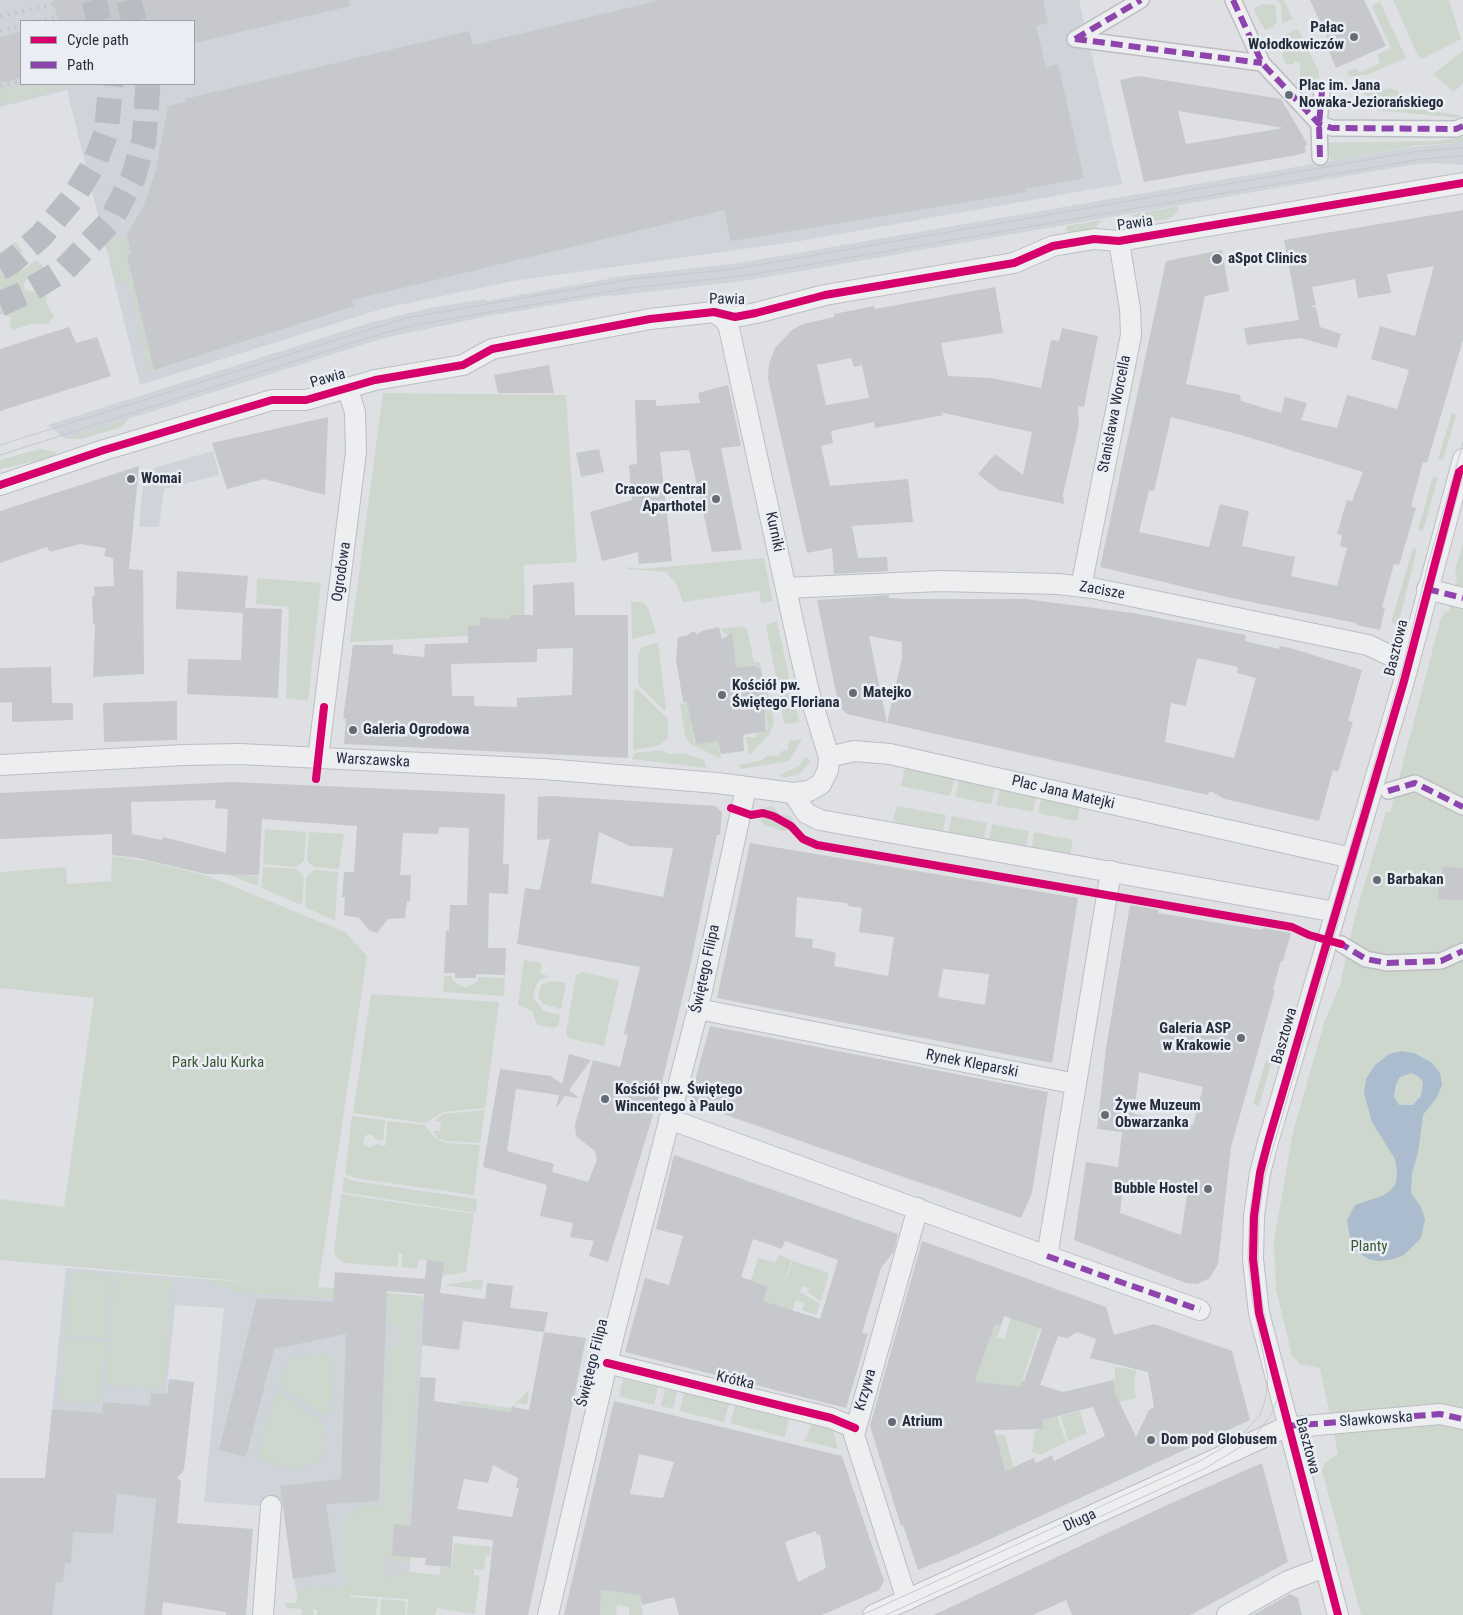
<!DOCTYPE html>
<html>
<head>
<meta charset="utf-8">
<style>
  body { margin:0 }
  #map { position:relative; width:1463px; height:1615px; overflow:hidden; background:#dee0e3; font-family:"Roboto Condensed",sans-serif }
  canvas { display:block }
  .legend { position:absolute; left:20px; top:20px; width:175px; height:65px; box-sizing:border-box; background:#eaeef4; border:1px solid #9ba1aa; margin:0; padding:6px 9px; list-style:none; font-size:15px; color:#252d3c }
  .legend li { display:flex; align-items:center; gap:10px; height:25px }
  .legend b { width:25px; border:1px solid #9ba1aa }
</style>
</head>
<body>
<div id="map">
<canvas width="1463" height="1615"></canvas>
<ul class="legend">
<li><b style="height:6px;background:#d6006c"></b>Cycle path</li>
<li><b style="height:6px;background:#8e44ad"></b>Path</li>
</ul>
</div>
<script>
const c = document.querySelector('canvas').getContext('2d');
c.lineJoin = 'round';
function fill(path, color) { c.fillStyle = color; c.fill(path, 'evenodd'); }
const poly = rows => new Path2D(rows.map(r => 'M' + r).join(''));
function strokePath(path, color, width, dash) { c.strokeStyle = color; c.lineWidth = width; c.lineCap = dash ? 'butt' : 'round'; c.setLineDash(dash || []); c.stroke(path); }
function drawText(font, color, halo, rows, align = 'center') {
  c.font = font + ' "Roboto Condensed",sans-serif'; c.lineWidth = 5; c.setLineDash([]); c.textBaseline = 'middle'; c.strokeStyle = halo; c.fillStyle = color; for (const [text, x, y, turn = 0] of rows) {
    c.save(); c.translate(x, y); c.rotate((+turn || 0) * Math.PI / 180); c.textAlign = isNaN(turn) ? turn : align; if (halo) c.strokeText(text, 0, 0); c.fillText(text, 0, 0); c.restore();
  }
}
fill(poly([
  [0,0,1079,0,1122,184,794,242,512,281,381,309,140,385,67,90,0,107],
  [21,21,194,21,194,84,21,84],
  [1463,142,1463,165,1433,163,1409,165,743,281,612,296,611,295,488,316,384,338,65,439,48,425,373,322,430,308,485,299,486,301,608,279,608,278,739,263,1406,148],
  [213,451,219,475,164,489,159,527,139,527,144,471],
  [66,1268,425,1297,408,1599,296,1591,283,1507,204,1502,224,1308,175,1305,144,1615,32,1615]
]), '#cfd3da');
fill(poly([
  [1277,0,1284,0,1293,19,1282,24,1281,5],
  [1393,0,1449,0,1461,39,1422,59,1418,56],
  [1380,2,1406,58,1369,74,1349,77,1347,72,1356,68,1359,73,1380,63,1377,55,1391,48,1372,6],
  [1261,4,1275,5,1277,20,1274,27,1265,30,1253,9],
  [1298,29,1319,72,1319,78,1306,83,1300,80,1300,63,1296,61,1293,64,1286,64,1282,57,1285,43,1280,37],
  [1463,51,1463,83,1454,92,1433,74],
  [27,84,73,84,73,86,0,105,0,90],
  [1391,88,1399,92,1398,98,1363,95,1364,93],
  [1325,105,1411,108,1460,115,1458,118],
  [1463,137,1463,142,1414,146,1331,161,1328,149,1328,143,1438,141],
  [1178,206,1179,211,1169,219,1145,222,1130,215],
  [1102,220,1093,231,1068,237,1066,226],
  [125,234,130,254,126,255,154,372,149,373,128,282,116,283,106,243],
  [15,242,22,250,21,255,13,262,15,269,24,270,35,260,43,265,42,276,27,278,24,284,25,290,32,292,42,287,46,288,47,305,54,316,48,324,30,324,14,330,10,327,11,317,0,314,0,304,5,300,6,296,0,290,0,252],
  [383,393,566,395,577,562,524,565,525,633,350,642],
  [1452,413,1456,415,1443,460,1438,459],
  [128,419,122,427,81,439,65,439],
  [40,449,55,452,55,457,0,469,0,460],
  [1433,476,1438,478,1423,531,1418,530],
  [1463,542,1463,1615,1361,1615,1322,1471,1324,1464,1338,1454,1320,1368,1300,1364,1292,1356,1276,1289,1274,1241,1293,1132,1325,1020,1340,985,1355,916,1386,812,1390,812,1441,618,1445,612,1449,611,1457,578,1455,570],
  [1413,548,1417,549,1398,625,1391,623],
  [764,558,773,601,761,603,759,591,683,602,677,585,666,572,626,569,629,567,641,569],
  [257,578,321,583,308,701,286,698,289,607,256,604],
  [631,602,643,602,648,608,656,633,632,639],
  [777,621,791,686,780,688,778,687,766,625],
  [742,626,747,629,754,662,760,662,761,670,755,664,746,666,742,672,734,673,730,637,721,631,721,629],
  [658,642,666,709,666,710,663,710,638,684,638,656,641,648],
  [634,690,638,690,668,719,668,738,660,745,635,750,633,748],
  [768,690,774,723,769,735,749,755,746,737,756,737,756,734,768,730,761,691],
  [792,692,799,722,784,724,779,696],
  [690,702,694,741,697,743,718,741,721,759,689,743,685,736,680,704],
  [802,739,789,761,740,769,739,765,762,760,768,755,780,757,779,752,788,750,789,741],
  [662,750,668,754,684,753,704,760,706,768,632,759,635,753],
  [808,757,810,762,799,774,784,778,780,775,799,766,803,758],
  [905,768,954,779,950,796,901,786],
  [959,780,995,788,991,804,955,797],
  [1000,789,1036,797,1033,812,996,805],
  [1041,798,1080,806,1077,821,1038,813],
  [772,806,780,814,792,817,793,824,764,810,767,807],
  [897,806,946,815,943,831,893,821],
  [762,816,779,822,790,830,783,831,765,825,761,822],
  [952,816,987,823,984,838,948,832],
  [992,824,1029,831,1026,846,989,839],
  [265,829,306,832,304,860,297,867,263,864],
  [309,832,344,834,339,869,314,867,307,861],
  [1034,832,1073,840,1070,854,1032,847],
  [112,856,147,861,205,875,345,932,367,956,318,1287,421,1296,408,1525,394,1524,392,1556,411,1557,410,1562,392,1561,386,1556,385,1578,410,1572,440,1575,440,1567,452,1567,454,1543,491,1547,490,1555,486,1555,484,1570,474,1569,474,1575,480,1576,475,1613,473,1614,437,1608,435,1615,407,1615,408,1599,351,1595,350,1597,378,1599,376,1615,317,1615,318,1610,313,1609,313,1615,302,1615,301,1609,287,1608,285,1603,296,1603,298,1589,346,1587,346,1572,343,1572,343,1519,349,1519,349,1513,358,1514,359,1506,384,1505,384,1499,381,1499,387,1346,398,1346,398,1326,388,1325,389,1302,232,1292,232,1286,214,1285,212,1280,250,1282,0,1260,0,1199,64,1207,94,998,0,988,0,872,66,867,67,884,111,881],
  [263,867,297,869,304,877,302,905,261,888],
  [314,870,338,872,335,921,305,907,306,877],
  [227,874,259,876,258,886],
  [524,960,542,963,540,974,549,976,540,980,536,985,533,998,544,1011,560,1015,558,1026,553,1028,537,1025,532,1011,518,1005],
  [582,972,619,980,604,1046,568,1038,566,1033,576,975],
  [444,976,452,976,452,980,465,988,478,981,478,977,505,978,504,996,443,992],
  [551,981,566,983,561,1009,543,1004,538,997,541,985],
  [371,994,499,1002,485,1108,443,1112,425,1123,353,1113],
  [1266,1060,1272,1061,1259,1106,1253,1104],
  [485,1110,480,1143,445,1141,439,1139,433,1131,440,1131,441,1122,434,1121,443,1114],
  [352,1116,385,1120,383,1141,377,1140,371,1134,366,1135,363,1140,364,1145,369,1148,376,1144,385,1146,388,1121,425,1125,434,1137,445,1143,480,1145,474,1195,355,1178,345,1174],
  [344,1177,354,1181,477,1199,476,1213,342,1192],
  [341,1194,474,1214,466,1272,441,1276,443,1263,419,1259,417,1269,401,1267,403,1254,399,1253,397,1267,344,1263,337,1258,334,1252],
  [779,1255,792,1260,778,1298,793,1261,829,1273,821,1301,808,1292,809,1288,802,1286,800,1292,820,1304,816,1315,802,1310,804,1303,796,1300,792,1311,763,1301,768,1286,751,1280,758,1258,776,1262],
  [71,1271,112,1275,106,1338,65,1335],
  [115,1275,172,1280,163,1389,106,1384],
  [483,1279,481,1290,444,1285],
  [1011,1318,1040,1328,1020,1387,975,1381,995,1324,1001,1326,997,1337,1004,1340],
  [65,1338,106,1342,100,1404,59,1400],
  [326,1352,334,1360,331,1412,325,1416,279,1387,288,1359],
  [1115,1367,1136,1370,1134,1386,1136,1398,1115,1403],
  [623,1379,658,1387,654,1405,619,1396],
  [665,1389,677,1392,673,1409,661,1406],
  [529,1390,527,1405,517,1403,511,1412,457,1404,457,1402,464,1401,511,1408],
  [277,1392,324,1423,322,1456,319,1461,297,1469,258,1460,267,1420],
  [684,1393,729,1404,724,1422,680,1411],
  [735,1406,789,1419,785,1437,730,1423],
  [1080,1411,1087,1434,1068,1441,1061,1416],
  [1057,1416,1066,1442,1040,1455,1032,1452,1035,1430,1044,1429,1042,1419],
  [812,1424,832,1428,838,1449,804,1441],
  [995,1435,1005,1435,1014,1470,1007,1472],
  [601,1590,640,1595,643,1615,629,1615,629,1607,617,1605,616,1615,600,1615],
  [381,1599,406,1601,405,1615,380,1615]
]), '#ced7ce');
fill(poly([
  [1402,1051,1414,1053,1431,1062,1440,1073,1442,1085,1437,1097,1423,1115,1418,1153,1412,1173,1411,1193,1421,1207,1425,1219,1421,1238,1404,1255,1390,1260,1377,1261,1369,1259,1356,1251,1350,1238,1347,1220,1355,1205,1382,1196,1390,1191,1396,1183,1397,1171,1395,1159,1372,1122,1364,1093,1366,1079,1374,1066,1389,1054],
  [1412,1073,1419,1077,1423,1082,1421,1096,1413,1105,1399,1105,1394,1096,1396,1084,1400,1077]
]), '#abbccf');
fill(poly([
  [53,0,349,0,350,6,194,43,194,21,58,21],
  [661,0,1043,0,1048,23,1036,26,1046,67,1058,64,1084,178,1026,189,1027,192,731,241,724,210,352,300,354,306,154,370,127,255,131,254,127,234,144,205,156,170,168,106,186,102,185,99,469,31,473,45],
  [1310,0,1364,0,1386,46,1336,68,1328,49,1332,48],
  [21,32,21,78,0,83,0,37],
  [1139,76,1281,99,1308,145,1305,145,1306,152,1302,154,1144,182,1120,80],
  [1178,111,1284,128,1186,144],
  [1463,210,1463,340,1427,463,1423,462,1411,506,1416,508,1399,565,1394,564,1382,607,1385,608,1380,630,1357,625,1356,623,1231,598,1100,567,1166,261,1222,250,1229,291,1205,296,1186,384,1240,395,1241,401,1281,413,1285,397,1307,403,1301,420,1337,428,1347,395,1397,409,1409,370,1371,359,1380,326,1415,336,1434,266,1387,274,1391,293,1358,298,1355,279,1312,287,1316,305,1310,306,1316,308,1320,327,1341,334,1337,348,1300,338,1247,345,1244,328,1299,320,1284,240],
  [1171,417,1241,435,1363,472,1352,501,1347,500,1337,534,1342,535,1340,546,1347,548,1337,586,1291,576,1295,557,1242,546,1249,511,1220,504,1209,547,1139,532,1149,490,1154,491],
  [995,287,1003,333,941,343,948,376,991,378,1041,388,1051,340,1059,341,1062,328,1098,336,1084,407,1078,406,1079,425,1063,494,1064,504,998,490,978,474,995,454,1023,475,1032,432,939,412,944,415,875,428,874,422,831,431,833,443,821,446,830,486,908,479,913,522,852,526,858,558,887,557,888,571,834,574,832,548,807,553,768,379,769,364,775,348,792,330,803,324,834,317,834,314,874,306,875,309],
  [851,358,854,367,862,365,869,398,826,405,817,365],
  [69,327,76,343,97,337,111,376,0,411,0,349],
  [549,365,554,393,498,393,494,375],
  [728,385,741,446,721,448,742,550,712,552,689,450,660,452,672,561,639,564,638,552,602,561,590,512,632,500,629,465,637,464,635,400,656,400,656,406,700,403,698,393],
  [328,417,325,495,264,479,227,489,212,443],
  [599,449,604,472,581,477,576,453],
  [139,466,129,569,143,570,144,674,93,677,95,624,93,624,92,596,95,595,94,587,114,586,113,558,104,556,106,548,80,544,50,552,47,547,0,563,0,511],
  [177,571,248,576,245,608,282,609,278,698,187,694,188,659,241,660,243,613,176,609],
  [574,582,575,615,628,615,628,758,344,744,346,719,343,719,353,645,393,645,393,654,424,657,425,644,468,643,468,626,480,626,480,618,510,619,511,615,533,615,533,585],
  [573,648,572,695,517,698,517,707,474,706,474,696,452,696,451,664,537,662,537,649],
  [889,595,889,598,906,599,1025,599,1133,613,1246,635,1245,641,1279,649,1280,646,1290,648,1362,670,1348,721,1353,722,1338,772,1333,770,1319,821,1225,799,1210,791,1208,795,847,714,839,707,817,600],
  [869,636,902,642,902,658,887,723],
  [1197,658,1238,667,1237,673,1256,678,1234,758,1165,742,1171,703,1186,706],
  [719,627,722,639,732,633,736,668,755,665,761,670,765,689,763,690,766,731,743,735,744,751,721,754,718,741,696,744,687,702,683,702,676,659,678,637,686,636,694,631,697,635,702,631],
  [51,667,52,703,73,703,73,720,12,722,12,702,0,703,0,668],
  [177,701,177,740,104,742,103,703],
  [233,782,505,794,503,864,509,864,508,894,489,893,488,948,506,948,505,975,476,974,476,978,455,978,455,973,444,973,446,931,449,931,450,905,467,905,469,828,439,827,438,834,403,833,400,875,411,875,410,901,407,901,405,918,388,919,377,933,369,930,359,918,344,915,345,897,342,897,344,872,354,872,357,826,262,819,259,875,206,874,138,858,112,855,112,834,0,839,0,793],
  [216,800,215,808,228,809,226,853,163,837,162,840,132,834,131,802],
  [552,796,715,806,722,812,720,835,717,835,691,962,658,1099,608,1262,589,1256,594,1241,570,1237,573,1223,540,1216,547,1185,483,1167,500,1069,551,1076,562,1084,569,1054,591,1060,569,1090,579,1098,565,1096,556,1108,559,1095,516,1089,507,1151,554,1164,552,1172,588,1182,597,1160,595,1151,576,1136,575,1125,593,1060,620,1067,628,1035,624,1034,640,967,517,944,525,888,540,890,550,839,537,840,538,797],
  [599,832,630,846,673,848,663,897,591,883],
  [750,843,1078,898,1052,1063,717,998],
  [797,897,847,903,848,906,862,908,859,932,894,937,888,976,834,966,836,953,812,947,813,939,795,937],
  [943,969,989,974,985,1005,938,997],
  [1443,867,1463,868,1463,900,1437,899],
  [1130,905,1159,910,1158,913,1262,930,1263,928,1291,933,1283,961,1281,961,1273,989,1275,990,1231,1147,1218,1264,1210,1278,1197,1284,1186,1283,1074,1240,1086,1162,1118,1167,1122,1132,1097,1129,1106,1048],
  [1139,1072,1203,1087,1193,1125,1134,1114],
  [1123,1185,1187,1195,1181,1235,1120,1213],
  [710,1026,1048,1092,1032,1193,1021,1218,936,1188,936,1185,935,1188,689,1102],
  [674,1155,898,1234,894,1251,881,1268,862,1333,868,1334,846,1408,625,1352,645,1278,669,1285,683,1236,656,1229],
  [753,1239,782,1249,785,1241,838,1260,820,1319,763,1301,768,1286,741,1277],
  [922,1241,1106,1307,1114,1335,1154,1324,1232,1351,1250,1420,962,1552,918,1570,903,1525,901,1526,870,1426],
  [1004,1316,1042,1329,1024,1381,1022,1380,1020,1387,975,1381,995,1324,1001,1326],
  [1077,1332,1096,1339,1090,1358,1148,1372,1154,1407,1149,1410,1136,1437,1115,1393,1114,1380,1063,1392,1040,1385,1058,1336,1067,1338],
  [1093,1407,1102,1428,1105,1428,1102,1429,1105,1436,1054,1461,1052,1455,1036,1463,1033,1458,1006,1471,994,1430,1044,1429,1042,1420],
  [427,1260,444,1263,440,1293,485,1299,487,1283,513,1286,510,1308,548,1312,544,1332,463,1321,459,1350,422,1345,424,1294,387,1291,379,1501,326,1504,336,1572,293,1579,280,1486,341,1479,346,1334,274,1349,246,1457,219,1450,257,1298,333,1302,335,1272,425,1279],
  [544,1332,586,1338,564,1447,528,1615,485,1615,493,1540,453,1536,451,1567,425,1565,426,1558,392,1556,394,1524,411,1526,420,1377,436,1378,434,1401,511,1412,512,1407,529,1410],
  [493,1465,518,1478,516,1488,519,1488,512,1517,457,1509,464,1479,488,1483],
  [169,1379,194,1382,184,1470,177,1478,181,1481,177,1523,253,1529,246,1615,226,1615,226,1612,163,1602,162,1615,144,1615,156,1499,117,1493,113,1534,73,1532,71,1563,65,1563,63,1582,56,1582,52,1615,0,1615,0,1478,45,1478,52,1409,102,1413,103,1402,150,1406,151,1393,167,1394],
  [614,1401,842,1456,884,1581,879,1590,822,1615,679,1615,674,1597,642,1605,640,1595,601,1590,600,1615,564,1615],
  [639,1454,674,1462,663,1498,630,1494],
  [816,1531,817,1535,820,1534,826,1568,798,1582,785,1542],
  [1262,1463,1288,1562,1190,1615,1072,1615,1066,1600,1033,1615,934,1615,1167,1505],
  [1290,1594,1298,1598,1302,1615,1253,1615]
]), '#c6c8cb');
strokePath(poly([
  [94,0,99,21],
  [129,0,134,21],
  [0,268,11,262,41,236,75,195,95,162,106,133,111,84],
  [0,304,25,293,65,269,110,222,133,178,144,140,148,84]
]), '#b9bcc2', 25, [25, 12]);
const pedestrian = poly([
  [1233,0,1262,63,1319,124,1332,128,1456,129,1463,126],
  [1075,39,1262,63],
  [1075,39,1141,0],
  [1320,157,1319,124,1322,91],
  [1388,791,1415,783,1463,807],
  [1341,944,1366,959,1387,963,1441,961,1463,951]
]);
const minor = poly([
  [0,485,104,450,272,400,306,400,375,380,463,365,492,349,650,319,714,312,735,317,756,313,825,295,1014,263,1053,246,1094,239,1119,241,1463,183],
  [1081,587,1131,335,1130,309,1119,241],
  [786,588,940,581,1058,584,1092,588,1368,645,1408,664],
  [1427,589,1463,598],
  [829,757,854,751,890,754,1352,858],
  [318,758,356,452,355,412,347,387],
  [0,765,184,755,240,754,544,769,717,783,793,793,809,791,821,784,828,770,829,757,809,692,798,644,729,328,726,321,714,312],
  [793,793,806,813,820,820,1336,912],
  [1076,1084,1111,871],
  [669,1119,1047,1256,1076,1084,698,1009],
  [1047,1256,1200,1310],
  [607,1363,831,1418,855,1428],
  [907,1600,854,1435,918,1208],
  [263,1615,271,1506],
  [548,1615,613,1338,698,1009,746,788],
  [873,1615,1284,1428,1440,1414,1463,1419],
  [1227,1615,1288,1581,1325,1567],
  [1338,1615,1259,1313,1253,1259,1254,1216,1260,1173,1268,1142,1404,681,1463,459]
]);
strokePath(pedestrian, '#bcbec1', 18);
strokePath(minor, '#bcbec1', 22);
strokePath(pedestrian, '#edeef0', 15);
strokePath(minor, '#edeef0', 20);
strokePath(poly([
  [0,445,406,318,633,279,728,270,1418,151,1463,148],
  [0,455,384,333,421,324,629,288,749,275,1422,159,1463,156],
  [862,1615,1200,1461,1239,1438,1260,1415,1265,1401,1268,1378,1252,1298,1248,1257,1250,1210,1258,1163,1404,662,1428,564,1463,443],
  [886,1615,1204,1469,1252,1440,1271,1415,1277,1400,1278,1380,1263,1309,1258,1264,1259,1215,1264,1179,1408,680,1463,475]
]), '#c6c8cb', 1);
strokePath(poly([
  [0,16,54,4],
  [37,21,57,17],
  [0,31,21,25],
  [0,86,21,81]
]), '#c6c8cb', 4, [2.5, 5]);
strokePath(poly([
  [1233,0,1262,63,1319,124,1332,128,1456,129,1463,126],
  [1075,39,1262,63],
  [1075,39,1141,0],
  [1320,157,1319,124,1322,91],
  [1427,589,1463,598],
  [1388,791,1415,783,1463,807],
  [1338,942,1366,959,1387,963,1441,961,1463,951],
  [1047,1256,1200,1310],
  [1288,1426,1440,1414,1463,1419]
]), '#8e44ad', 6, [12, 6]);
strokePath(poly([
  [0,485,104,450,272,400,306,400,375,380,463,365,492,349,650,319,714,312,735,317,756,313,825,295,1014,263,1053,246,1094,239,1119,241,1463,183],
  [316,779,324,707],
  [731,808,751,815,763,813,773,816,791,826,803,839,817,845,1292,927,1309,935,1341,944],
  [607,1363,831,1418,855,1428],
  [1338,1615,1259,1313,1253,1259,1254,1216,1260,1173,1268,1142,1404,681,1459,472,1463,469]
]), '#d6006c', 8);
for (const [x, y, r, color] of [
  [1354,37,5,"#666c76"],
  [1289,95,5,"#666c76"],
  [1217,259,6,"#666c76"],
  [131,479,5,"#666c76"],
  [716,499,5,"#666c76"],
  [853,693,5,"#666c76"],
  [722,695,5,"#666c76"],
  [353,730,5,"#666c76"],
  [1377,880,5,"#666c76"],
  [1241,1038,5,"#666c76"],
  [605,1099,5,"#666c76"],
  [1105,1115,5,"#666c76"],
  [1208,1189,5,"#666c76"],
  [892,1422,5,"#666c76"],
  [1151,1440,5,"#666c76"]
]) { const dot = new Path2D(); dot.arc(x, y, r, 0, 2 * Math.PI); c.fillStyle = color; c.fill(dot); strokePath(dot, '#eaeef4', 2); }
drawText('bold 15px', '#252d3c', '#eaeef4', [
  ["Pałac",1344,28,"right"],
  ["Wołodkowiczów",1344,45,"right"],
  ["Plac im. Jana",1299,86],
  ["Nowaka-Jeziorańskiego",1299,103],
  ["aSpot Clinics",1228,259],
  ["Womai",141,479],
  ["Cracow Central",706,490,"right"],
  ["Aparthotel",706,507,"right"],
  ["Kościół pw.",732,686],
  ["Świętego Floriana",732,703],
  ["Matejko",863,693],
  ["Galeria Ogrodowa",363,730],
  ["Barbakan",1387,880],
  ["Galeria ASP",1231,1029,"right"],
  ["w Krakowie",1231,1046,"right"],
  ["Kościół pw. Świętego",615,1090],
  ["Wincentego à Paulo",615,1107],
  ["Żywe Muzeum",1115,1106],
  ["Obwarzanka",1115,1123],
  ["Bubble Hostel",1198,1189,"right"],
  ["Atrium",902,1422],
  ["Dom pod Globusem",1161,1440]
], 'left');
drawText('15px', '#252d3c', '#eaeef4', [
  ["Pawia",1135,224,-8],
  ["Pawia",727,300,1],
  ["Pawia",328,379,-16],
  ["Stanisława Worcella",1115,414,-79],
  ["Kurniki",774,532,78],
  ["Ogrodowa",342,572,-82],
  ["Zacisze",1102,591,10],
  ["Basztowa",1397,648,-76],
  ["Warszawska",373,761,3],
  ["Plac Jana Matejki",1063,793,13],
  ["Świętego Filipa",706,969,-78],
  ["Basztowa",1285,1036,-74],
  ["Rynek Kleparski",972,1064,11],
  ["Świętego Filipa",593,1363,-76],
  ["Krótka",735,1381,13],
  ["Krzywa",866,1390,-74],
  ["Sławkowska",1376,1420,-4],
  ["Basztowa",1307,1446,75],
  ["Długa",1080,1521,-25]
]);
drawText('15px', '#395832', '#eaeef4', [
  ["Park Jalu Kurka",218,1063],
  ["Planty",1369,1247]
]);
</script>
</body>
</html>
